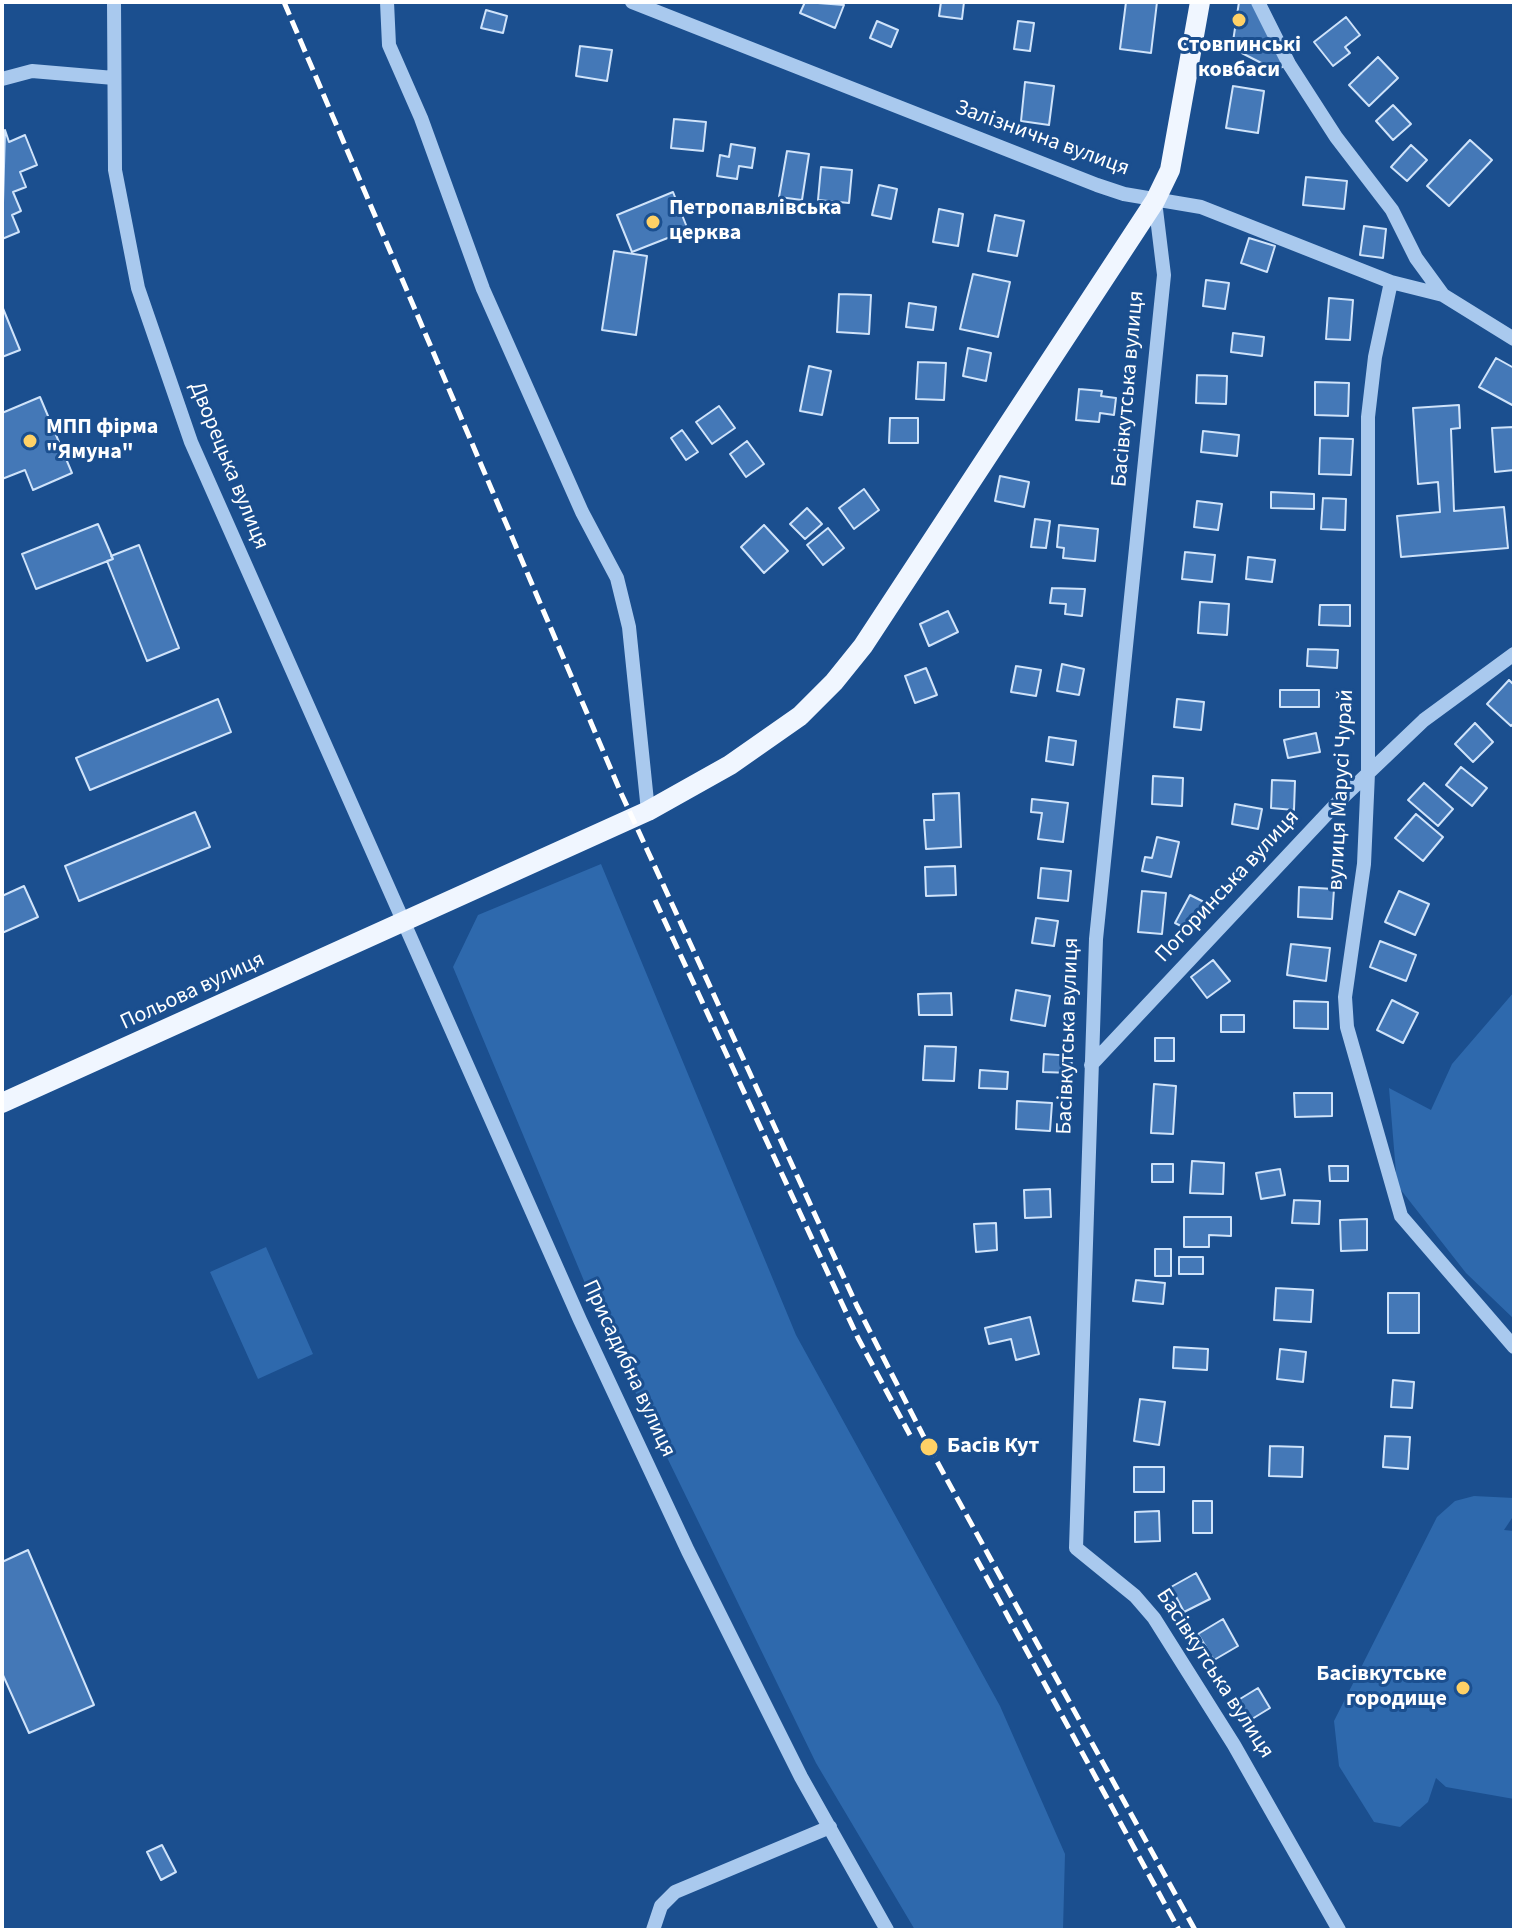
<!DOCTYPE html>
<html>
<head>
<meta charset="utf-8">
<style>
  body { margin:0 }
  #map { position:relative; width:1516px; height:1932px; overflow:hidden; background:#1b4f8f; font-family:"Source Sans 3",sans-serif }
  canvas { display:block }
  .frame { position:absolute; inset:0; border:4px solid #fff; pointer-events:none }
</style>
</head>
<body>
<div id="map">
<canvas width="1516" height="1932"></canvas>
<div class="frame"></div>
</div>
<script>
const c = document.querySelector('canvas').getContext('2d');
c.lineJoin = 'round';
function fill(path, color) { c.fillStyle = color; c.fill(path, 'evenodd'); }
const poly = rows => new Path2D(rows.map(r => 'M' + r).join(''));
function strokePath(path, color, width, dash) { c.strokeStyle = color; c.lineWidth = width; c.lineCap = dash ? 'butt' : 'round'; c.setLineDash(dash || []); c.stroke(path); }
function drawText(font, color, halo, rows, align = 'center') {
  c.font = font + ' "Source Sans 3",sans-serif'; c.lineWidth = 6; c.setLineDash([]); c.textBaseline = 'middle'; c.strokeStyle = halo; c.fillStyle = color; for (const [text, x, y, turn = 0] of rows) {
    c.save(); c.translate(x, y); c.rotate((+turn || 0) * Math.PI / 180); c.textAlign = isNaN(turn) ? turn : align; if (halo) c.strokeText(text, 0, 0); c.fillText(text, 0, 0); c.restore();
  }
}
fill(poly([
  [601,864,796,1335,1000,1706,1065,1854,1063,1930,915,1930,816,1763,602,1324,453,967,478,915],
  [1514,992,1514,1319,1466,1273,1397,1185,1389,1088,1431,1110,1452,1064],
  [266,1247,313,1354,258,1379,210,1272],
  [1474,1496,1514,1498,1514,1515,1504,1530,1514,1531,1514,1799,1446,1787,1436,1778,1428,1802,1400,1827,1374,1822,1339,1766,1334,1721,1437,1517,1455,1501]
]), '#2e69ad');
const building = poly([
  [805,2,844,5,835,28,800,13,805,2],
  [941,2,964,2,962,19,939,16,941,2],
  [1126,2,1157,2,1151,53,1120,49,1126,2],
  [1239,2,1255,2,1287,65,1275,70,1232,48,1239,2],
  [486,10,507,16,503,33,481,28,486,10],
  [1346,17,1360,35,1345,47,1350,53,1333,66,1314,42,1346,17],
  [877,21,898,30,891,47,870,38,877,21],
  [1018,21,1034,23,1030,51,1014,49,1018,21],
  [580,46,612,50,607,81,576,76,580,46],
  [1378,57,1398,78,1369,106,1349,85,1378,57],
  [1025,82,1054,86,1049,125,1021,121,1025,82],
  [1233,86,1264,91,1258,133,1226,128,1233,86],
  [1393,105,1411,124,1393,140,1376,121,1393,105],
  [674,119,706,122,703,151,671,148,674,119],
  [5,130,9,142,25,135,37,165,20,172,26,187,13,192,21,211,12,215,19,232,2,239,5,130],
  [1470,140,1492,160,1449,206,1427,186,1470,140],
  [731,144,755,148,752,168,739,166,737,179,717,176,720,155,729,157,731,144],
  [1411,145,1427,160,1407,181,1391,167,1411,145],
  [787,151,809,154,802,200,779,197,787,151],
  [821,167,852,170,849,203,818,200,821,167],
  [1306,177,1347,181,1344,209,1303,205,1306,177],
  [879,185,897,189,891,219,872,215,879,185],
  [673,192,688,230,632,252,617,215,673,192],
  [939,209,963,214,958,246,933,242,939,209],
  [995,215,1024,221,1017,256,988,251,995,215],
  [1364,226,1386,229,1383,258,1360,255,1364,226],
  [1249,238,1275,246,1267,272,1241,263,1249,238],
  [614,251,647,256,636,335,602,330,614,251],
  [973,274,1010,282,998,337,960,329,973,274],
  [1206,280,1229,283,1225,309,1203,306,1206,280],
  [839,294,871,295,869,334,837,332,839,294],
  [1329,298,1353,300,1350,340,1326,339,1329,298],
  [909,303,936,307,933,330,906,327,909,303],
  [2,306,20,350,2,357,2,306],
  [1233,333,1264,337,1262,356,1231,352,1233,333],
  [968,348,991,353,986,381,963,376,968,348],
  [1496,358,1514,368,1514,406,1479,387,1496,358],
  [918,362,946,363,944,400,916,399,918,362],
  [809,366,831,371,822,415,800,411,809,366],
  [1197,375,1227,376,1226,404,1196,403,1197,375],
  [1315,382,1349,383,1348,416,1315,415,1315,382],
  [1079,389,1102,391,1101,396,1116,398,1114,415,1100,413,1099,422,1076,420,1079,389],
  [40,397,72,473,33,490,25,470,2,479,2,413,40,397],
  [1459,405,1460,428,1451,429,1454,511,1504,507,1508,548,1401,557,1397,516,1440,512,1438,482,1418,484,1413,408,1459,405],
  [719,406,735,428,712,444,696,422,719,406],
  [890,418,918,418,918,443,889,443,890,418],
  [1514,427,1514,470,1495,472,1492,428,1514,427],
  [682,430,698,452,686,460,671,438,682,430],
  [1203,431,1239,435,1237,456,1201,452,1203,431],
  [1320,438,1353,439,1351,475,1319,474,1320,438],
  [747,441,764,464,746,477,730,454,747,441],
  [1000,476,1029,482,1024,507,995,501,1000,476],
  [864,489,879,510,854,529,839,508,864,489],
  [1271,492,1314,494,1314,509,1271,508,1271,492],
  [1323,498,1346,499,1345,530,1321,529,1323,498],
  [1197,501,1222,504,1218,530,1194,527,1197,501],
  [807,508,822,524,805,539,790,524,807,508],
  [1035,519,1050,521,1046,548,1031,547,1035,519],
  [98,524,113,559,36,589,22,554,98,524],
  [764,525,788,551,764,573,741,547,764,525],
  [1059,525,1098,529,1095,561,1063,558,1064,548,1057,547,1059,525],
  [828,528,844,548,823,565,807,545,828,528],
  [139,545,179,648,147,661,107,561,113,559,111,556,139,545],
  [1185,552,1215,555,1212,582,1182,579,1185,552],
  [1248,557,1275,560,1272,582,1246,579,1248,557],
  [1052,588,1085,589,1082,616,1065,614,1066,604,1050,603,1052,588],
  [1200,602,1229,604,1227,635,1198,633,1200,602],
  [1320,605,1350,605,1350,626,1319,625,1320,605],
  [948,611,958,632,929,646,920,624,948,611],
  [1308,649,1338,650,1337,668,1307,666,1308,649],
  [1062,664,1084,669,1079,695,1057,691,1062,664],
  [1016,666,1041,670,1036,696,1011,692,1016,666],
  [926,668,937,695,915,703,905,676,926,668],
  [1509,680,1514,685,1514,723,1511,726,1487,704,1509,680],
  [1280,690,1319,690,1319,707,1280,707,1280,690],
  [218,699,231,732,90,790,76,758,218,699],
  [1177,699,1204,702,1201,730,1174,727,1177,699],
  [1475,723,1493,742,1473,762,1455,744,1475,723],
  [1316,733,1320,752,1288,758,1284,740,1316,733],
  [1049,737,1076,741,1073,765,1046,761,1049,737],
  [1461,767,1487,788,1472,806,1446,785,1461,767],
  [1153,776,1183,778,1182,806,1152,804,1153,776],
  [1272,780,1295,781,1294,810,1271,808,1272,780],
  [1424,783,1453,809,1438,826,1408,800,1424,783],
  [959,793,961,847,926,849,924,820,934,820,933,794,959,793],
  [1032,799,1068,803,1063,842,1038,839,1042,813,1031,812,1032,799],
  [1235,804,1262,809,1258,829,1232,824,1235,804],
  [195,812,210,847,79,901,65,866,195,812],
  [1416,814,1443,837,1423,861,1395,838,1416,814],
  [1157,837,1179,842,1171,877,1142,871,1145,857,1152,858,1157,837],
  [955,866,956,895,926,896,925,867,955,866],
  [1041,868,1071,871,1068,901,1038,898,1041,868],
  [24,886,38,917,2,933,2,896,24,886],
  [1299,887,1334,889,1332,919,1298,917,1299,887],
  [1142,891,1166,893,1162,934,1138,932,1142,891],
  [1399,891,1429,904,1415,935,1385,922,1399,891],
  [1190,895,1208,904,1193,932,1175,923,1190,895],
  [1036,918,1058,921,1054,946,1032,943,1036,918],
  [1380,941,1416,955,1406,981,1370,967,1380,941],
  [1291,944,1330,948,1326,981,1287,975,1291,944],
  [1213,960,1230,981,1207,998,1191,977,1213,960],
  [1016,990,1050,996,1045,1026,1011,1020,1016,990],
  [951,993,952,1015,919,1015,918,994,951,993],
  [1392,1000,1418,1013,1403,1043,1377,1030,1392,1000],
  [1294,1001,1328,1002,1328,1029,1294,1028,1294,1001],
  [1221,1015,1244,1015,1244,1032,1221,1032,1221,1015],
  [1155,1038,1174,1038,1174,1061,1155,1061,1155,1038],
  [925,1046,956,1047,954,1081,923,1080,925,1046],
  [1044,1054,1072,1056,1071,1073,1043,1072,1044,1054],
  [980,1070,1008,1072,1007,1089,979,1088,980,1070],
  [1154,1084,1176,1086,1173,1134,1151,1133,1154,1084],
  [1294,1093,1332,1093,1332,1116,1295,1117,1294,1093],
  [1017,1101,1052,1103,1050,1131,1016,1129,1017,1101],
  [1192,1161,1224,1163,1223,1194,1190,1193,1192,1161],
  [1152,1164,1173,1164,1173,1182,1152,1182,1152,1164],
  [1329,1166,1348,1166,1348,1181,1330,1181,1329,1166],
  [1280,1169,1285,1195,1261,1199,1256,1173,1280,1169],
  [1050,1189,1051,1217,1025,1218,1024,1190,1050,1189],
  [1294,1200,1320,1201,1319,1224,1292,1223,1294,1200],
  [1184,1217,1231,1217,1231,1236,1209,1235,1209,1247,1184,1247,1184,1217],
  [1367,1219,1367,1250,1341,1251,1340,1220,1367,1219],
  [996,1223,997,1250,976,1252,974,1224,996,1223],
  [1155,1249,1171,1249,1171,1276,1155,1276,1155,1249],
  [1179,1257,1203,1257,1203,1274,1179,1274,1179,1257],
  [1136,1280,1165,1283,1163,1304,1133,1301,1136,1280],
  [1276,1288,1313,1290,1311,1322,1274,1320,1276,1288],
  [1388,1293,1419,1293,1419,1333,1388,1333,1388,1293],
  [1030,1317,1039,1354,1016,1360,1011,1339,989,1344,985,1328,1030,1317],
  [1174,1347,1208,1349,1207,1370,1173,1368,1174,1347],
  [1280,1349,1306,1352,1303,1382,1277,1379,1280,1349],
  [1393,1380,1414,1382,1412,1408,1391,1407,1393,1380],
  [1140,1399,1165,1402,1159,1445,1134,1441,1140,1399],
  [1385,1436,1410,1437,1408,1469,1383,1467,1385,1436],
  [1270,1446,1303,1447,1302,1477,1269,1476,1270,1446],
  [1134,1467,1164,1467,1164,1492,1134,1492,1134,1467],
  [1193,1501,1212,1501,1212,1533,1193,1533,1193,1501],
  [1159,1511,1160,1541,1135,1542,1135,1512,1159,1511],
  [28,1550,94,1705,29,1733,2,1673,2,1562,28,1550],
  [1196,1573,1210,1599,1184,1612,1171,1587,1196,1573],
  [1223,1619,1238,1646,1214,1660,1198,1634,1223,1619],
  [1258,1688,1270,1708,1247,1722,1235,1702,1258,1688],
  [162,1845,176,1872,161,1880,147,1852,162,1845]
]);
fill(building, '#4478b7');
strokePath(building, '#cfe3fa', 2);
strokePath(poly([
  [114,2,115,170,138,288,191,442,580,1320,688,1551,801,1777,887,1930],
  [387,2,389,45,421,118,483,289,582,512,617,578,629,627,648,811],
  [632,2,1097,185,1124,194,1201,207,1391,282,1443,295,1514,339],
  [1258,2,1289,64,1336,137,1392,210,1416,258,1443,295],
  [2,79,32,71,114,78],
  [1155,201,1164,275,1096,939,1076,1548,1135,1596,1154,1618,1234,1745,1339,1930],
  [1391,282,1375,357,1368,417,1368,773,1364,864,1345,997,1347,1027,1401,1216,1514,1347],
  [1091,1065,1339,801,1424,720,1514,654],
  [653,1930,661,1906,675,1892,830,1827]
]), '#a9c9ee', 14);
strokePath(poly([
  [2,1103,648,811,730,765,800,716,834,682,863,646,1155,201,1170,170,1200,2]
]), '#f0f6ff', 20);
strokePath(poly([
  [284,2,621,793,857,1306,929,1447,1195,1930],
  [655,900,858,1338,910,1435],
  [976,1558,1179,1930]
]), '#fff', 5, [14, 6]);
for (const [x, y, r, color] of [
  [1239,20,8,"#ffd166"],
  [653,222,8,"#ffd166"],
  [30,441,8,"#ffd166"],
  [929,1447,10,"#ffd166"],
  [1463,1688,8,"#ffd166"]
]) { const dot = new Path2D(); dot.arc(x, y, r, 0, 2 * Math.PI); c.fillStyle = color; c.fill(dot); strokePath(dot, '#1b4f8f', 3); }
drawText('bold 22px', '#fff', '#1b4f8f', [
  ["Стовпинські",1239,46,"center"],
  ["ковбаси",1239,71,"center"],
  ["Петропавлівська",669,209],
  ["церква",669,234],
  ["МПП фірма",46,428],
  ["\"Ямуна\"",46,453],
  ["Басів Кут",947,1447],
  ["Басівкутське",1447,1675,"right"],
  ["городище",1447,1700,"right"]
], 'left');
drawText('22px', '#fff', '#1b4f8f', [
  ["Залізнична вулиця",1042,139,20],
  ["Басівкутська вулиця",1129,389,-85],
  ["Дворецька вулиця",228,466,68],
  ["вулиця Марусі Чурай",1342,790,-87],
  ["Погоринська вулиця",1228,887,-47],
  ["Польова вулиця",193,992,-25],
  ["Басівкутська вулиця",1069,1036,-88],
  ["Присадибна вулиця",628,1369,65],
  ["Басівкутська вулиця",1214,1674,57]
]);
</script>
</body>
</html>
